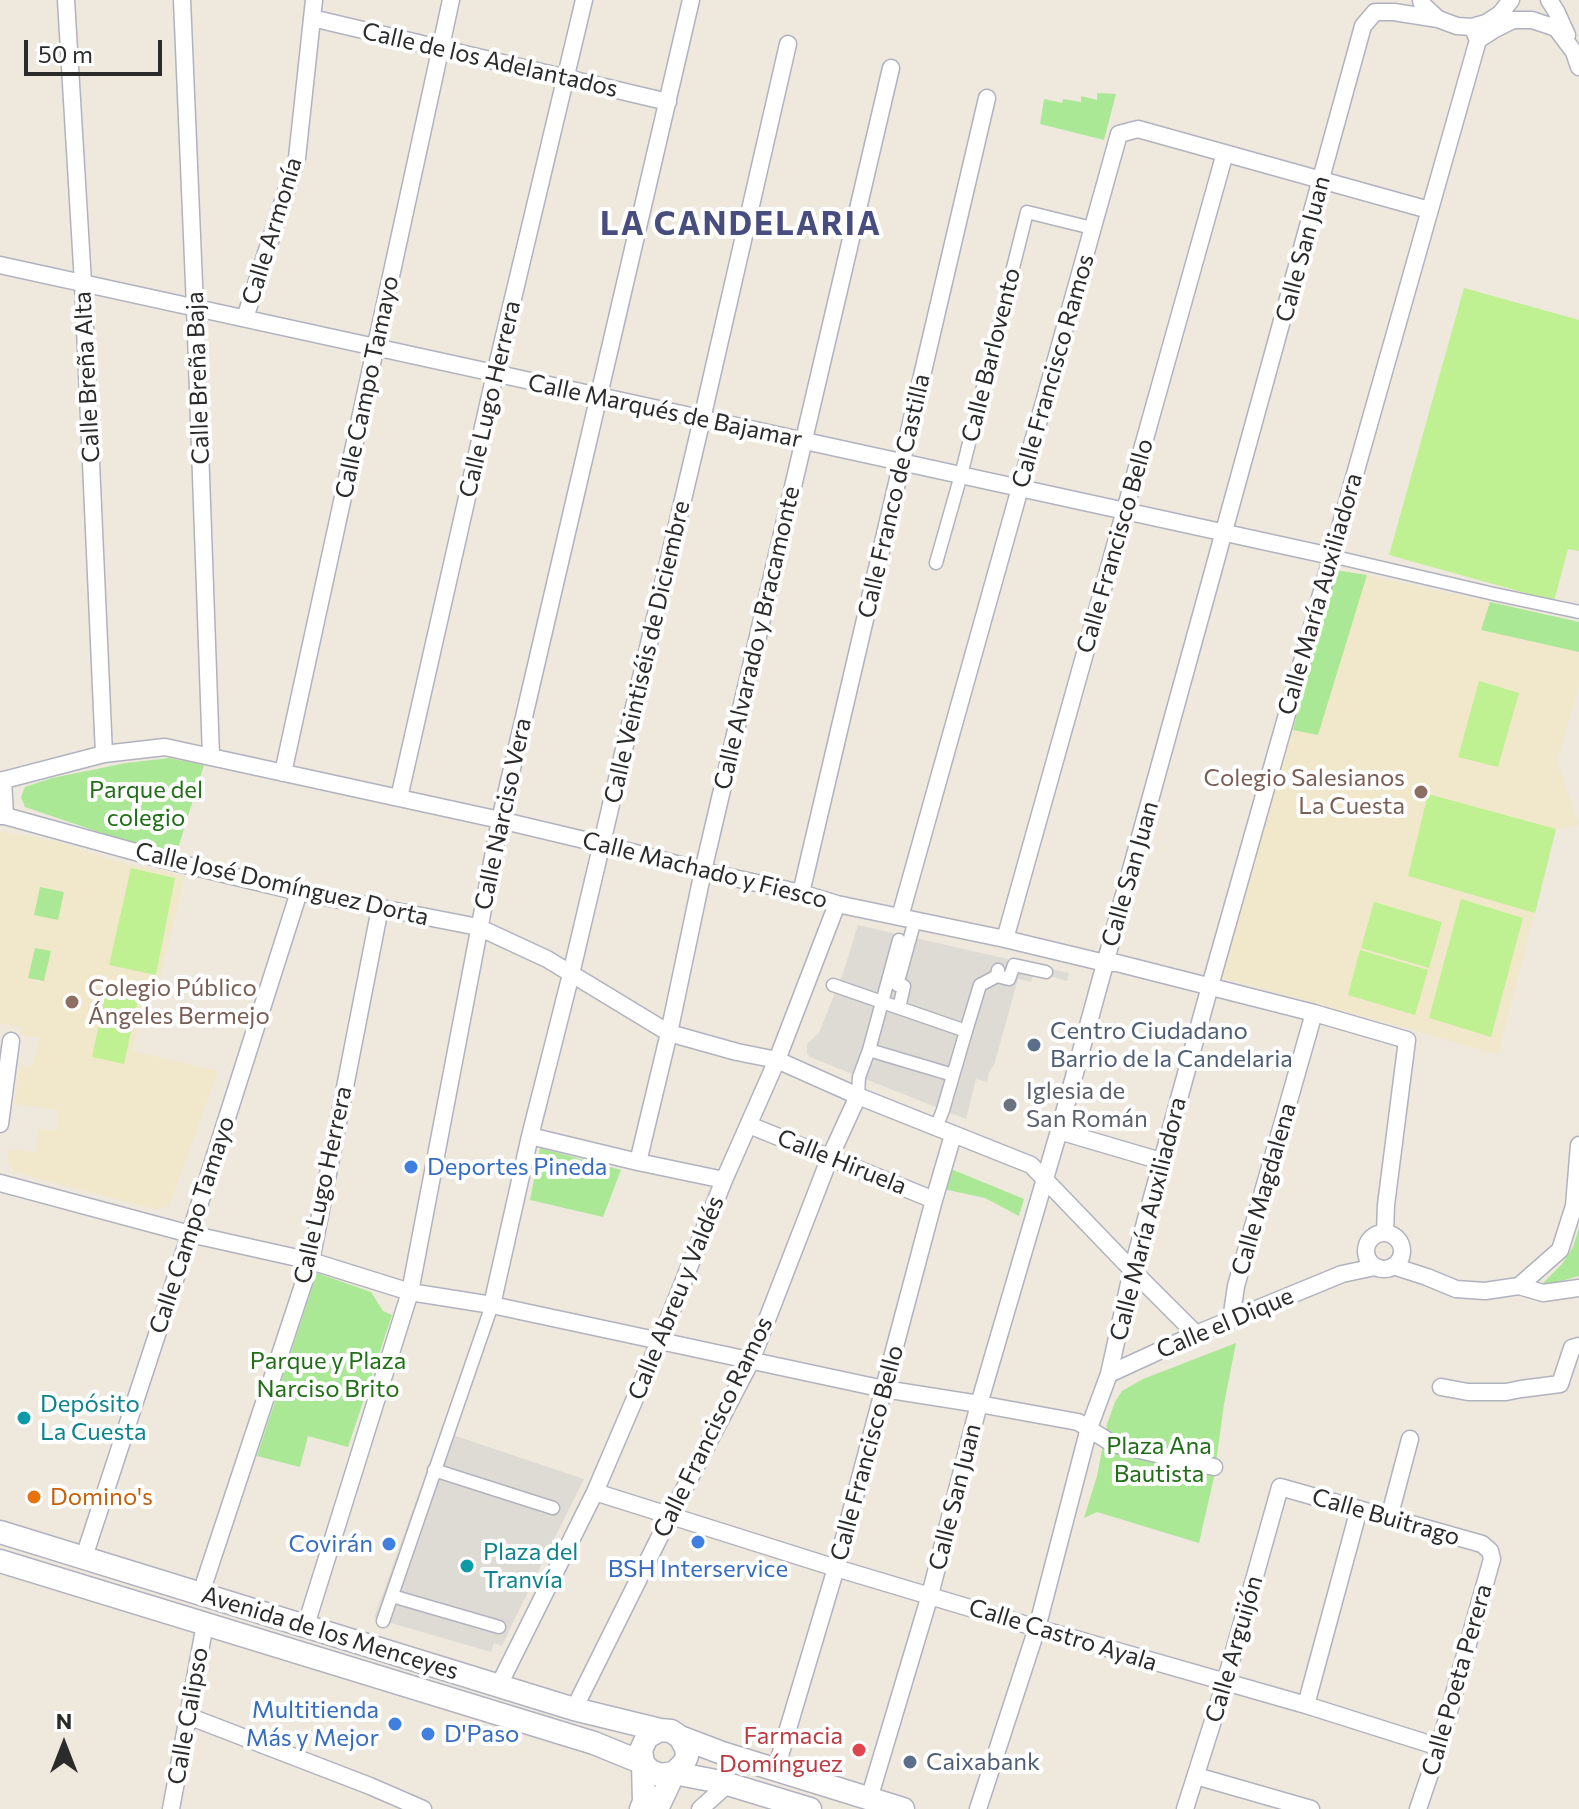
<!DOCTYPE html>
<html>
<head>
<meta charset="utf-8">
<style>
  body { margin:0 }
  #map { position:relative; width:1579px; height:1809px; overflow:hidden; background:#eee8dd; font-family:Commissioner,sans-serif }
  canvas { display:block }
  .north { position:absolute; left:24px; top:1705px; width:80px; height:80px; -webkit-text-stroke:6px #fff; paint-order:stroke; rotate:0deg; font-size:22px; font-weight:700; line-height:32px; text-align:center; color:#2b2b2b }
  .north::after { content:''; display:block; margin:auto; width:28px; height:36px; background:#2b2b2b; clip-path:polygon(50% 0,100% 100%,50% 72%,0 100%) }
  .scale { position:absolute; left:24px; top:40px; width:138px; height:36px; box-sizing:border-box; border:4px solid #2b2b2b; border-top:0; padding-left:10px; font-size:24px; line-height:28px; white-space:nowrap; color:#2b2b2b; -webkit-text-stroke:6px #fff; paint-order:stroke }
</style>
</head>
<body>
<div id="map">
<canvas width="1579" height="1809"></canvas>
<div class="north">N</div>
<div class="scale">50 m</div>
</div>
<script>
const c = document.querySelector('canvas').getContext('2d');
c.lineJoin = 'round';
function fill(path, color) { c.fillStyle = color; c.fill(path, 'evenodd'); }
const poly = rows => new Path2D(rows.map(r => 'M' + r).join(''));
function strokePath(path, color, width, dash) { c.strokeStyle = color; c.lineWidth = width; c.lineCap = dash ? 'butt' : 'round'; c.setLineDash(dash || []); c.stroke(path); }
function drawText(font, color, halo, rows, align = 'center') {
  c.font = font + ' Commissioner,sans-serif'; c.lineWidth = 8; c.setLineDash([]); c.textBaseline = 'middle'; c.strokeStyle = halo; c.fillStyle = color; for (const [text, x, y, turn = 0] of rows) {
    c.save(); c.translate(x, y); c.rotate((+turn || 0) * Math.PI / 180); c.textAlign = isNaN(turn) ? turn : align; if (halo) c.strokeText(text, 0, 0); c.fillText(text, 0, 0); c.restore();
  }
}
fill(poly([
  [1335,570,1367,575,1579,622,1579,686,1557,761,1579,825,1556,829,1498,1055,1409,1029,1218,977,1293,730],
  [0,831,58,842,115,861,185,876,159,981,150,979,132,1051,218,1071,169,1206,157,1210,14,1172,7,1162,9,1149,35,1152,38,1129,57,1130,58,1110,14,1104,19,1066,32,1066,39,1038,20,1035,21,1027,0,1023]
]), '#f1e8cb');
fill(poly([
  [1097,93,1116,94,1104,140,1040,124,1044,99,1062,103,1063,99,1081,102,1081,96,1097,100],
  [1335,570,1367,575,1318,735,1293,730],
  [1490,602,1579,622,1579,652,1481,630],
  [169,758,204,765,175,858,25,807,21,797,25,787,52,778,126,763],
  [40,887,64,892,58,920,34,915],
  [35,948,51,951,44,981,28,978],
  [540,1148,621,1170,603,1217,530,1200],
  [951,1169,1024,1199,1019,1216,985,1198,943,1189],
  [1579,1228,1579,1276,1544,1286,1543,1283,1562,1264,1573,1247],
  [317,1273,371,1292,383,1311,392,1315,348,1447,308,1436,300,1467,257,1456],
  [1236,1343,1224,1404,1214,1477,1199,1543,1097,1512,1084,1518,1097,1476,1107,1424,1115,1402,1122,1391,1143,1379]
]), '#abe896');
fill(poly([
  [1464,288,1579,320,1579,551,1568,549,1554,601,1389,555],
  [1479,681,1519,693,1498,767,1458,757],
  [1428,794,1556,829,1535,913,1408,876],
  [131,868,175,878,156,975,109,965],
  [1461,899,1523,918,1491,1037,1429,1018],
  [1374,902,1442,922,1429,968,1361,948],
  [1360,950,1428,970,1415,1015,1348,995],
  [106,992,138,999,124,1064,92,1057]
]), '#bff091');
fill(poly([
  [858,925,1069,973,1067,981,1046,975,1044,979,1033,976,1031,982,1018,979,994,1065,989,1072,987,1082,976,1079,966,1119,820,1061,810,1057,807,1053,807,1044,819,1033,844,970],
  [441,1431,584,1479,516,1616,502,1646,494,1643,491,1652,374,1618]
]), '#dedbd4');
const pedestrian = poly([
  [1331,556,1494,594,1579,612],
  [936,563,961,475,1027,212,1092,228],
  [899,940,869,1050,953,1075],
  [997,976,1009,979,1014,965,1046,972],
  [833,985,966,1031,943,1110,936,1128],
  [899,1008,904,986,897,985,915,920],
  [966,1031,980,985,997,976,998,970],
  [858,1096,859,1077,869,1050],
  [434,1470,553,1508],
  [392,1596,499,1627],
  [383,1621,492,1305]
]);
const minor = poly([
  [66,0,83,283,104,754],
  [182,0,195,307,211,756],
  [1421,0,1422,4,1438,19,1457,26,1472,27,1486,23,1500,14,1511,0],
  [1549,0,1556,11,1567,35],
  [312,18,668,102],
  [1478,40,1495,29,1513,20,1532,20,1556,28,1574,52,1579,67],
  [0,265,1331,556],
  [245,318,297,158,314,0],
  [283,773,451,0],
  [3,780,5,816],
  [0,781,104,754,165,747,500,820,601,844,703,871,801,893,837,904,1005,939,1105,963,1117,963,1314,1013,1407,1040,1386,1205,1385,1233],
  [399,798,495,374,584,0],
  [0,816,5,816,161,859,299,892,478,927,547,959,669,1033,737,1052,777,1060,858,1096,1031,1165,1132,1270,1196,1334],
  [801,893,987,98],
  [900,917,1119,134,1138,129,1429,210],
  [1005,939,1225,153],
  [0,1124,11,1041],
  [749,1125,934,1200],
  [1059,1131,1161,1161],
  [530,1136,638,1162,724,1180],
  [638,1162,669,1033,703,871,891,68],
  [0,1183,190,1234,311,1261,410,1292,492,1305,884,1389,979,1404,1078,1422,1113,1444,1214,1467],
  '1366 1251a18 18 0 1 1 36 0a18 18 0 1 1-36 0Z',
  [1393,1266,1427,1277,1456,1289,1485,1291,1519,1286,1560,1250,1574,1206,1579,1145],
  [1519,1286,1543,1293,1579,1288],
  [492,1305,530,1136,571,974,702,419,788,44],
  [1231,1320,1236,1286,1314,1013],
  [1109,1374,1196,1334,1342,1274,1375,1267],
  [1441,1387,1468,1392,1506,1392,1521,1389,1560,1384,1572,1348,1579,1346],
  [595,1492,836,1568,1037,1628,1306,1705,1439,1747],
  [1389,1518,1410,1439],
  [84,1557,190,1234,299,892],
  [201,1593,311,1261,380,908],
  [306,1625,410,1292,500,820,691,0],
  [499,1685,595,1492,660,1340,724,1180,777,1060,837,904],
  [1306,1705,1359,1509],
  [574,1709,670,1516,751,1361,830,1157,858,1096],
  [188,1716,370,1786,423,1809],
  [776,1769,836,1568,934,1200,953,1135],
  [1196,1776,1311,1809],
  [869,1799,930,1595,979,1404,1059,1131,1363,26,1375,12,1394,12,1438,19],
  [171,1809,205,1624],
  [700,1809,728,1784],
  [978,1809,1037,1628,1089,1428,1109,1374,1132,1270,1210,986,1478,40,1472,27],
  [1185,1809,1225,1683,1280,1487,1482,1544,1490,1551,1492,1559,1439,1747,1418,1809]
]);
const secondary = poly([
  [0,1532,574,1709,660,1730,671,1731,680,1737,722,1753,903,1809],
  [0,1561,594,1743,643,1763,649,1770,660,1775,674,1773,684,1763,687,1756,686,1748,680,1737],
  [674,1773,721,1782,810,1809],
  [641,1809,644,1802,643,1763,641,1750,647,1737,660,1730],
  [657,1809,674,1773]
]);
strokePath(pedestrian, '#b1b2c0', 15);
strokePath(minor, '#b1b2c0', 19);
strokePath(secondary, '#b1b2c0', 25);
strokePath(pedestrian, '#fff', 12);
strokePath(minor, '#fff', 16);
strokePath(secondary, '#fff', 22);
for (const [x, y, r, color] of [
  [1421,792,8,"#8d6e63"],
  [72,1002,8,"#8d6e63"],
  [1034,1045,8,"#5c6f8a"],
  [1010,1105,8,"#6b7280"],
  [411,1167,8,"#3f7fe0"],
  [24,1418,8,"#0f9aa8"],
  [34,1497,8,"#e8710a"],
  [698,1542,8,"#3f7fe0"],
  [389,1544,8,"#3f7fe0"],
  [467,1566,8,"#0f9aa8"],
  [395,1724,8,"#3f7fe0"],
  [428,1734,8,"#3f7fe0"],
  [859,1750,8,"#e0444e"],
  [910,1762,8,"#5c6f8a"]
]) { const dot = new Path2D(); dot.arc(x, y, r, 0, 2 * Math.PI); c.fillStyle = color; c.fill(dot); strokePath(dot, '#fff', 3); }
drawText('24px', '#2b2b2b', '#fff', [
  ["Calle de los Adelantados",490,60,13],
  ["Calle Armonía",272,231,-73],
  ["Calle San Juan",1303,249,-75],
  ["Calle Barlovento",991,355,-76],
  ["Calle Francisco Ramos",1053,371,-74],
  ["Calle Breña Alta",87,377,-93],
  ["Calle Breña Baja",198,378,-92],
  ["Calle Campo Tamayo",367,387,-78],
  ["Calle Lugo Herrera",490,399,-77],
  ["Calle Marqués de Bajamar",665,411,12],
  ["Calle Franco de Castilla",894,496,-77],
  ["Calle Francisco Bello",1115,546,-74],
  ["Calle María Auxiliadora",1320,594,-74],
  ["Calle Alvarado y Bracamonte",757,638,-77],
  ["Calle Veintiséis de Diciembre",647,652,-77],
  ["Calle Narciso Vera",503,814,-78],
  ["Calle Machado y Fiesco",705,870,14],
  ["Calle San Juan",1130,874,-74],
  ["Calle José Domínguez Dorta",282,884,13],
  ["Calle Hiruela",842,1162,22],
  ["Calle Lugo Herrera",323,1185,-78],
  ["Calle Magdalena",1264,1189,-74],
  ["Calle María Auxiliadora",1148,1219,-76],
  ["Calle Campo Tamayo",192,1225,-72],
  ["Calle Abreu y Valdés",676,1298,-68],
  ["Calle el Dique",1225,1323,-23],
  ["Calle Francisco Ramos",713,1427,-64],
  ["Calle Francisco Bello",867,1453,-75],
  ["Calle San Juan",955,1497,-76],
  ["Calle Buitrago",1386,1517,16],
  ["Avenida de los Menceyes",330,1633,17],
  ["Calle Castro Ayala",1063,1635,17],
  ["Calle Arguijón",1234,1649,-74],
  ["Calle Poeta Perera",1457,1680,-74],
  ["Calle Calipso",188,1716,-80]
]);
drawText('24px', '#785e54', '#fff', [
  ["Colegio Salesianos",1405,778],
  ["La Cuesta",1405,806],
  ["Colegio Público",88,988,"left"],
  ["Ángeles Bermejo",88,1016,"left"]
], 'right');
drawText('24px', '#206e16', '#fff', [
  ["Parque del",146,790],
  ["colegio",146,818],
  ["Parque y Plaza",328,1361],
  ["Narciso Brito",328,1389],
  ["Plaza Ana",1159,1446],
  ["Bautista",1159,1474]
]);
drawText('24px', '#4e5e75', '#fff', [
  ["Centro Ciudadano",1050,1031],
  ["Barrio de la Candelaria",1050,1059],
  ["Caixabank",926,1762]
], 'left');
drawText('24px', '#5b616d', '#fff', [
  ["Iglesia de",1026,1091],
  ["San Román",1026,1119]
], 'left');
drawText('24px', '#366cbe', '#fff', [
  ["Deportes Pineda",427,1167],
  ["Covirán",373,1544,"right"],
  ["BSH Interservice",698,1569,"center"],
  ["Multitienda",379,1710,"right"],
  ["Más y Mejor",379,1738,"right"],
  ["D'Paso",444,1734]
], 'left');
drawText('24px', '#0d838f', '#fff', [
  ["Depósito",40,1404],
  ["La Cuesta",40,1432],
  ["Plaza del",483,1552],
  ["Tranvía",483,1580]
], 'left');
drawText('24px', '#c56008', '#fff', [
  ["Domino's",50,1497]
], 'left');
drawText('24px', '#be3a42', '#fff', [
  ["Farmacia",843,1736],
  ["Domínguez",843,1764]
], 'right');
c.letterSpacing = '2px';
drawText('bold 32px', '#484d7f', '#fff', [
  ["LA CANDELARIA",741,224]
]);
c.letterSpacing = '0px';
</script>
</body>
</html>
